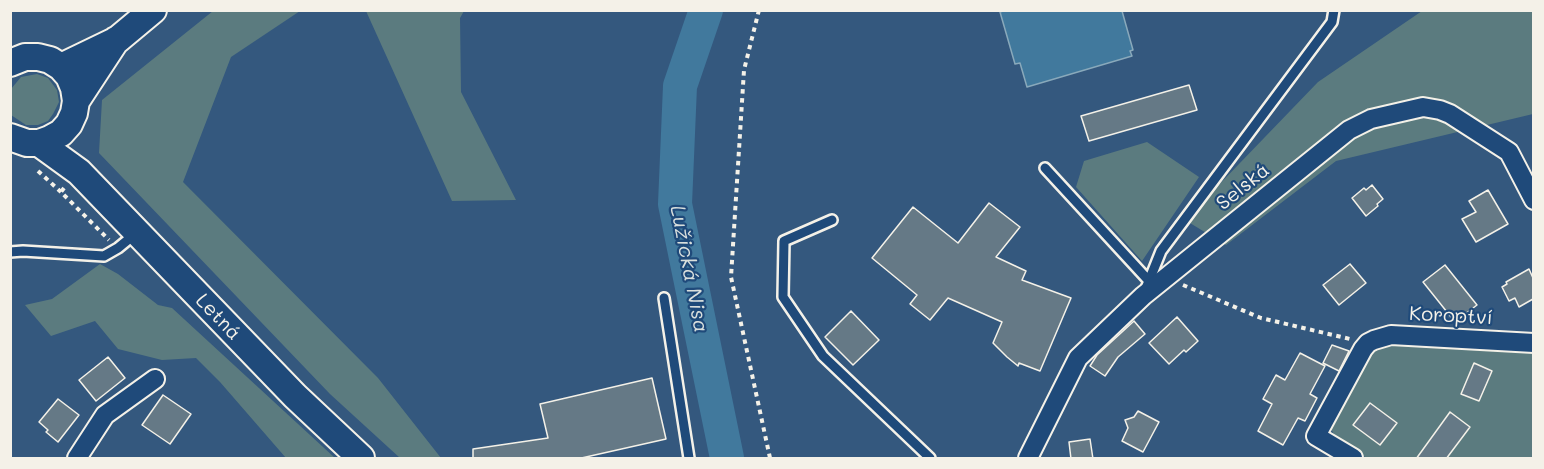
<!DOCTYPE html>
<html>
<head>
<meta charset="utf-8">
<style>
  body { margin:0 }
  #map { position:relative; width:1544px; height:469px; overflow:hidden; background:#34587e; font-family:Mali,sans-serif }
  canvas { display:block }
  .frame { position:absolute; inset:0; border:12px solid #f4f1e8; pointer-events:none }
</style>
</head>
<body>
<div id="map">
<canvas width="1544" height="469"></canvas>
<div class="frame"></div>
</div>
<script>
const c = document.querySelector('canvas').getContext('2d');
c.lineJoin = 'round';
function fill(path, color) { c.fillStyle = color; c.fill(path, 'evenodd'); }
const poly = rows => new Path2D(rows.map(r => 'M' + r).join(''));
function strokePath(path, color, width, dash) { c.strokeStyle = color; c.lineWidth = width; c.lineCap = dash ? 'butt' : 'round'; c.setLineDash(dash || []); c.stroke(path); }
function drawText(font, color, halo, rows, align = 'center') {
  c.font = font + ' Mali,sans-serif'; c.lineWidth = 4.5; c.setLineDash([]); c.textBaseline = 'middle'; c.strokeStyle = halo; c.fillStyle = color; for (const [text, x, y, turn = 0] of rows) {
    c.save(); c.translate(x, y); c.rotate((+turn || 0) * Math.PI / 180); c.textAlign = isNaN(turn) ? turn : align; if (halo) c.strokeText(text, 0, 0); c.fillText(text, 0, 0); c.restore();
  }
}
fill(poly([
  [213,11,300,11,231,57,183,182,378,378,441,458,400,458,330,394,99,153,102,100],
  [366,11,464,11,460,18,461,92,516,200,452,201],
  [1422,11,1533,11,1533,114,1336,161,1226,245,1185,220,1318,82],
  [37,74,48,78,57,90,59,102,53,114,48,121,38,125,26,125,11,115,11,89,21,77],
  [1147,142,1199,177,1142,261,1076,187,1084,161],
  [100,264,118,274,158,305,172,308,335,458,286,458,220,382,196,358,162,360,118,349,95,321,51,336,25,305,52,299],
  [1417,343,1533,350,1534,454,1531,458,1367,458,1338,442,1330,427,1371,349]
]), '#5b7b7f');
const water = poly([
  [1006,10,1122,11,1133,50,1130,51,1132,56,1027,87,1020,63,1015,64,1000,12,1006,10]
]);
fill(water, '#41799d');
strokePath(water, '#89a9bb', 1.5);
strokePath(poly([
  [706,10,680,86,675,204,727,458]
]), '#41799d', 34);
const building = poly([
  [1189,85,1197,110,1089,141,1081,116,1189,85],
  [1372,185,1383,199,1377,204,1378,206,1366,216,1352,198,1364,188,1366,190,1372,185],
  [1488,190,1508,224,1476,242,1462,219,1476,212,1469,201,1488,190],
  [989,203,1020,227,996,257,1026,271,1022,280,1071,298,1040,371,1019,363,1018,366,1007,357,993,343,1002,322,948,298,930,320,910,304,917,295,872,258,913,207,958,243,989,203],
  [1350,264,1366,283,1339,305,1323,285,1350,264],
  [1445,265,1477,305,1455,322,1423,282,1445,265],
  [1529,269,1533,278,1533,299,1519,307,1515,298,1509,301,1502,287,1507,284,1506,282,1529,269],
  [851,311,879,340,853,365,825,337,851,311],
  [1177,317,1198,341,1186,352,1184,350,1169,364,1149,343,1177,317],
  [1134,321,1145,334,1118,357,1105,376,1090,366,1097,355,1134,321],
  [1332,345,1349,351,1339,371,1323,363,1332,345],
  [1300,353,1325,366,1310,394,1317,398,1305,421,1298,418,1283,445,1258,431,1272,404,1263,399,1276,375,1285,380,1300,353],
  [108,357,125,378,96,401,79,380,108,357],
  [1474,363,1492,371,1479,401,1461,394,1474,363],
  [652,378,666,439,577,459,473,459,473,449,548,438,540,404,652,378],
  [163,395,191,414,170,444,142,425,163,395],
  [58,399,79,415,58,442,46,432,48,430,39,422,58,399],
  [1370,403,1397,423,1380,445,1353,425,1370,403],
  [1138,411,1159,422,1143,452,1122,441,1128,428,1125,420,1134,417,1138,411],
  [1450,412,1470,427,1446,459,1416,459,1450,412],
  [1090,439,1093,459,1071,459,1069,442,1090,439]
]);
fill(building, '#657986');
strokePath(building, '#f4f1e8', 1.5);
const lane = poly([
  [1045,168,1149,281],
  [832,220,784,241,783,297,823,356,930,458],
  [10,252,23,251,104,256,118,248,135,234],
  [1145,291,1161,251,1332,22,1334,10],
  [664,298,689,458]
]);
const street = poly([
  [77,458,105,415,155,379],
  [1028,458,1078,358,1143,296,1349,130,1371,119,1423,107,1440,110,1450,114,1509,152,1534,200],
  [1353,458,1316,436,1363,349,1368,343,1374,340,1391,335,1534,343]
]);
const secondary = poly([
  [10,63,25,57,38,57,50,60,61,67,69,76,74,88,76,101,74,113,69,124,61,133,50,139,39,143,27,143,10,137],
  [61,67,117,40,153,10],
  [76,101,116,40],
  [39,143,79,172,295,396,361,458]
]);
strokePath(lane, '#f4f1e8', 14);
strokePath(street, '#f4f1e8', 22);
strokePath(secondary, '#f4f1e8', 30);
strokePath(poly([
  [759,10,744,70,731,277,770,458],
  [38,171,61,192],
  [64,188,61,192,109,240],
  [1183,285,1261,318,1350,339]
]), '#f4f1e8', 4, [4.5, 4.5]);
strokePath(lane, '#1f4a7a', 9);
strokePath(street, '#1f4a7a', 18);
strokePath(secondary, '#1f4a7a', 26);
drawText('20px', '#f4f1e8', '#1f4a7a', [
  ["Selská",1243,187,-39],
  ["Koroptví",1451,316,3],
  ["Letná",218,317,46]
]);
drawText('italic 21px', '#d9dfdd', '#1f4a7a', [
  ["Lužická Nisa",689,269,79]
]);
</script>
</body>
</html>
